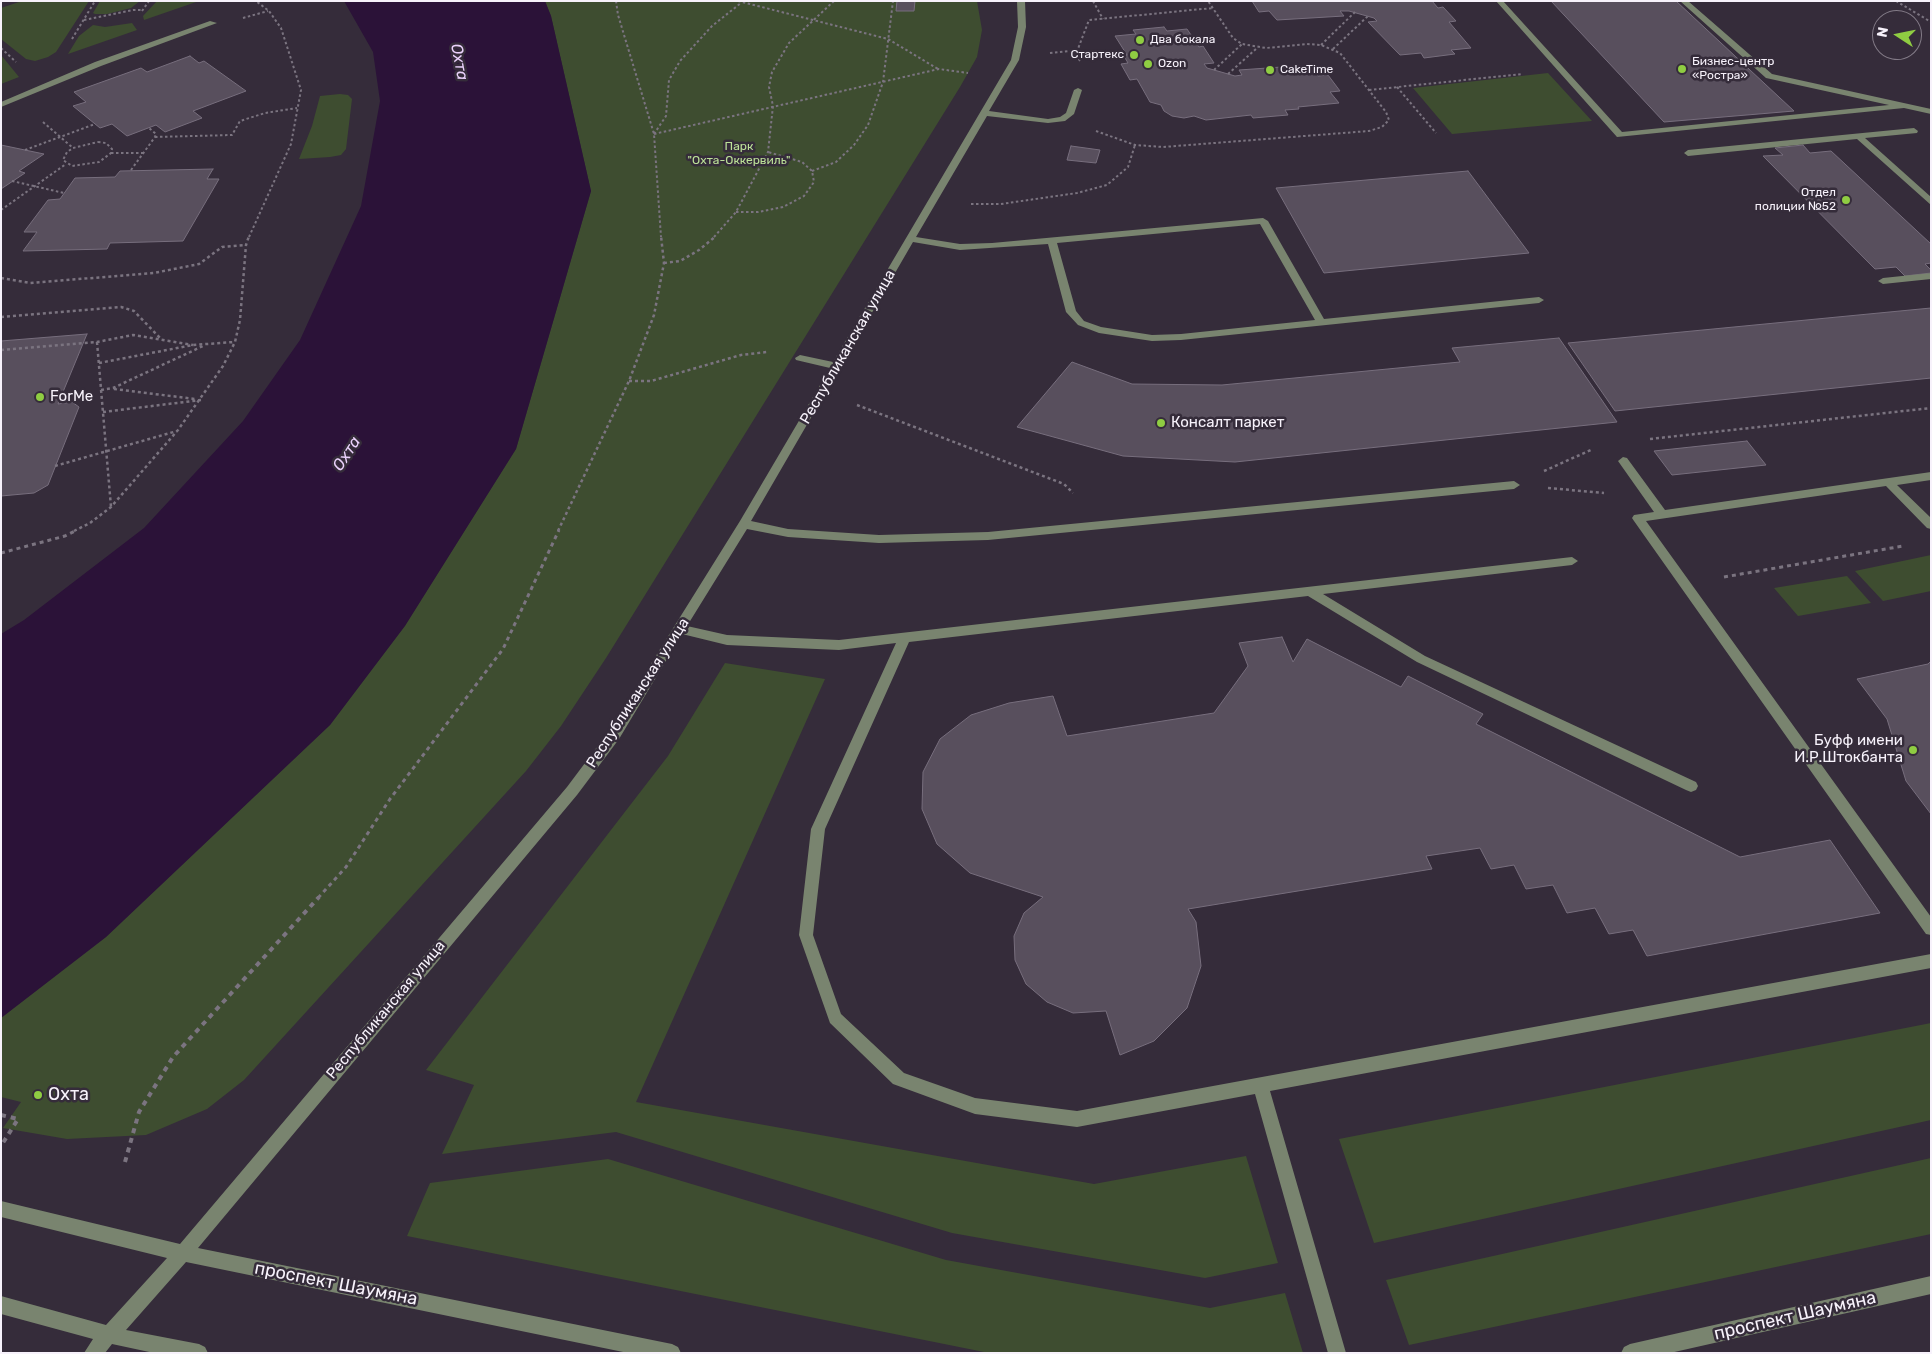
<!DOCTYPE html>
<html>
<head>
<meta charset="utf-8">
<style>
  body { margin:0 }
  #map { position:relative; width:1932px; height:1354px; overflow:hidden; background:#352c3a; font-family:Rubik,sans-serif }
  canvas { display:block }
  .frame { position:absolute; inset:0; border:2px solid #f7f2fb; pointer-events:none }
  .north { position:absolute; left:1872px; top:10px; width:50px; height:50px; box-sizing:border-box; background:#352c3a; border:1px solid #837b87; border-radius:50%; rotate:281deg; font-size:14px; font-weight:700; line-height:20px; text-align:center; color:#f7f2fb }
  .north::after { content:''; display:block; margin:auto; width:18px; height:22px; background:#8fcd42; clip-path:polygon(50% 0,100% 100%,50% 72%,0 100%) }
</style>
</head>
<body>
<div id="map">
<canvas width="1932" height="1354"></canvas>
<div class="frame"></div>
<div class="north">N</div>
</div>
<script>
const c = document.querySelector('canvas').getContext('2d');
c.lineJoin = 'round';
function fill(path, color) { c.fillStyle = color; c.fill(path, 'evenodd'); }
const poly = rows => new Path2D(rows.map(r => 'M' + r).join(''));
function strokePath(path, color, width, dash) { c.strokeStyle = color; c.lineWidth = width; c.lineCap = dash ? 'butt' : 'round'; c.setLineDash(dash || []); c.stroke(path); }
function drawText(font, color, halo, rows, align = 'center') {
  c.font = font + ' Rubik,sans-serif'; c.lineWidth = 5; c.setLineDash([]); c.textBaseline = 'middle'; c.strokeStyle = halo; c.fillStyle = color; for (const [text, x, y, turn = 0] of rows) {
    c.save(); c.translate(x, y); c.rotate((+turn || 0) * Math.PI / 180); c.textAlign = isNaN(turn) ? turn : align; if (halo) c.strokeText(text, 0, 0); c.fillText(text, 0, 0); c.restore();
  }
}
fill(poly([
  [22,1,89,1,56,52,48,57,35,61,26,59,1,39,1,8],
  [100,1,140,1,131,8,107,14,95,14,93,13],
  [157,1,199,1,144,20,143,16],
  [545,1,977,1,982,30,977,57,960,87,606,658,561,726,526,771,244,1080,207,1109,146,1135,67,1139,3,1128,21,1102,1,1097,1,1018,106,937,330,725,405,625,516,449,591,191,551,16],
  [132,23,137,30,68,54,79,36,93,25,105,27],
  [1,55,19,77,1,84],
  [1548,73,1592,121,1452,134,1413,88],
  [340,94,348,95,352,99,346,149,341,155,330,157,299,159,312,126,320,96],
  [1931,555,1931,591,1883,601,1855,571],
  [1847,576,1871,603,1798,616,1774,588],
  [725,663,825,679,636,1102,1094,1184,1246,1156,1278,1263,1205,1278,952,1233,616,1132,442,1154,474,1085,426,1070,668,756],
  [1931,1023,1931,1120,1374,1243,1339,1139],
  [1931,1158,1931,1234,1409,1345,1386,1280],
  [608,1159,946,1260,1210,1308,1285,1293,1303,1353,989,1353,407,1236,430,1183]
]), '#3e4d30');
fill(poly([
  [344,1,545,1,551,16,591,191,516,449,405,626,330,725,106,937,1,1018,1,634,24,620,144,528,243,421,300,340,361,206,380,101,373,52]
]), '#2b1238');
const building = poly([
  [897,1,915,1,914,11,896,11,897,1],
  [1252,1,1432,1,1438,8,1443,7,1456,21,1449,22,1471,48,1451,50,1455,54,1424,58,1421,53,1400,55,1368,22,1377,21,1374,18,1349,11,1340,11,1344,16,1277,20,1269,11,1259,12,1252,1],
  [1551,1,1676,1,1794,111,1664,122,1551,1],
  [1164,27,1167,31,1187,29,1199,47,1203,46,1214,63,1204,64,1207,68,1235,76,1242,75,1239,70,1310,65,1318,76,1328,75,1340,91,1330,92,1339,103,1298,107,1299,109,1285,110,1288,115,1253,118,1251,115,1206,120,1194,116,1184,118,1172,116,1164,111,1161,105,1150,102,1137,79,1130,80,1121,64,1128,63,1124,56,1127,55,1115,36,1136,34,1133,30,1164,27],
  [190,56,199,63,204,61,246,91,193,111,202,118,165,132,156,125,127,136,112,124,100,128,73,106,86,102,74,92,141,68,147,72,190,56],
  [1,145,44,154,19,171,25,173,1,189,1,145],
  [1803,145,1810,153,1831,151,1931,244,1931,263,1925,264,1931,270,1931,273,1905,276,1896,267,1875,269,1763,156,1783,155,1775,148,1803,145],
  [1071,146,1100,150,1096,163,1067,160,1071,146],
  [213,169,207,179,219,179,183,241,110,243,107,249,23,251,37,232,24,232,48,200,60,199,75,178,115,177,120,171,213,169],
  [1468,171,1529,253,1324,273,1276,188,1468,171],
  [1931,308,1931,378,1615,411,1568,343,1931,308],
  [87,334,58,404,72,402,79,407,48,485,34,493,1,496,1,341,87,334],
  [1559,338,1617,422,1235,462,1123,456,1017,427,1072,362,1132,384,1222,385,1460,362,1452,348,1559,338],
  [1747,441,1766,465,1672,475,1654,451,1747,441],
  [1282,637,1293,662,1307,639,1401,687,1408,676,1483,714,1476,724,1740,857,1830,840,1880,913,1647,956,1633,930,1609,934,1595,908,1567,913,1553,885,1526,889,1514,865,1491,869,1480,848,1426,856,1432,869,1188,909,1196,922,1201,966,1187,1008,1154,1041,1120,1055,1106,1011,1073,1013,1047,1002,1026,984,1015,960,1014,936,1024,913,1043,897,970,873,937,844,922,809,923,772,940,739,971,715,1009,703,1053,696,1067,736,1214,713,1248,666,1239,643,1282,637],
  [1931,661,1931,814,1906,781,1887,719,1857,679,1928,664,1931,661]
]);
fill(building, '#584f5d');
strokePath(building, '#776e7d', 1);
strokePath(poly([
  [616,1,618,15,654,134,661,237],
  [738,1,888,39,938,69],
  [1093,1,1103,19],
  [1896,1,1931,22],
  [142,11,149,1],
  [243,18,268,11],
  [84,20,133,10,142,10],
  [72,39,95,1],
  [1321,45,1355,12],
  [1,48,16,62],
  [1333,49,1368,16],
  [1050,53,1078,50],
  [1080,61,1076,54,1089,20,1213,8],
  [1214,70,1242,44],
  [1228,74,1257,48],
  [1397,87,1436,133],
  [1369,90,1522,74],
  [43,122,73,148],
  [1096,131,1135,145,1163,147,1369,131,1382,127,1389,120,1386,112,1340,53,1321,45,1307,44,1266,48,1242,44,1233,38,1208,1],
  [654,134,939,69,968,73],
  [654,134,666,116,669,80,680,61,712,26,741,3],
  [155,137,232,135,240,121,265,113,297,108],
  [98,142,106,143,112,149,111,153,99,162,72,166,63,160,67,152,73,148,98,142],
  [25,150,95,124],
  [111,153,143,153],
  [131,170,155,137,156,134,149,128],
  [812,171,836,162,854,145,868,125,883,82,893,1],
  [12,181,64,193],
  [971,204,1001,204,1077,193,1107,185,1128,167,1135,145],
  [1,210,66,164],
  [736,212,758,212,783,207,804,196,814,182,812,171,802,162,768,152],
  [249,237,291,144,301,90,281,28,269,11,256,1],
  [714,237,736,212,768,152,773,106,769,87,772,72,789,43,834,1]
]), '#7b7480', 2, [2.5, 2.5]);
strokePath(poly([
  [664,263,680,261,699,250,716,236],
  [1,278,30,283,154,273,199,264,222,247,246,245],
  [1,317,121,307,134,311,161,339],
  [97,342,111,507],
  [1,350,97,342,133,335,193,345],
  [99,363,193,345,234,342],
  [629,381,651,381,741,355,767,352],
  [114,389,195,399],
  [101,390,113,388,203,346],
  [857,405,1064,484,1073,493],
  [103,412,201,400],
  [1650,439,1931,408],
  [55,466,177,431],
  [1544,471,1593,449],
  [1548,488,1604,493],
  [74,531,90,523,111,507,178,430,223,366,235,342,240,320,246,245,249,236],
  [558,531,629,381,654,315,664,263,661,236]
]), '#7b7480', 2.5, [3, 3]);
strokePath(poly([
  [1,553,65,536,77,530],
  [1724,577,1903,546],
  [318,898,346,867,390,799,503,649,559,530]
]), '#7b7480', 3, [4, 4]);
strokePath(poly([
  [1,1115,18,1119,1,1146],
  [125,1162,139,1112,173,1057,319,897]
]), '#7b7480', 4, [5, 5]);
fill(poly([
  [1017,1,1025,1,1026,27,1019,60,989,111,1048,119,1060,117,1066,113,1074,90,1078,88,1082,90,1074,114,1065,121,1048,123,987,116,916,237,960,244,992,243,1263,218,1268,221,1324,319,1539,297,1544,300,1539,303,1181,340,1152,341,1099,333,1078,325,1066,312,1048,244,960,250,913,242,751,521,788,529,879,535,988,532,1514,481,1520,485,1514,489,988,540,879,543,788,537,747,529,687,626,727,635,839,640,1572,557,1578,561,1572,565,1323,594,1425,656,1696,782,1698,786,1696,790,1691,792,1686,790,1417,662,1308,596,909,642,825,829,813,935,841,1014,904,1073,975,1098,1077,1111,1931,954,1931,968,1270,1091,1346,1353,1328,1353,1255,1094,1077,1127,975,1114,893,1084,830,1023,799,935,811,829,896,643,839,650,727,645,682,634,619,739,577,795,198,1248,672,1344,678,1347,681,1353,628,1353,186,1262,126,1330,199,1344,205,1347,208,1353,154,1353,112,1344,105,1353,84,1353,93,1339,1,1314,1,1296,106,1325,167,1258,1,1217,1,1201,180,1244,567,787,609,731,740,521,830,368,796,360,795,358,800,355,833,362,1011,60,1018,27,1017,1],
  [1260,224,1315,320,1181,334,1152,335,1101,327,1084,321,1076,311,1057,243,1260,224],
  [1496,1,1503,1,1622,132,1889,105,1766,78,1680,1,1688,1,1772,74,1931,109,1931,114,1904,108,1617,137,1496,1],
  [210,21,217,23,101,66,1,107,1,102,95,62,210,21],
  [1914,128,1918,131,1917,133,1865,138,1931,197,1931,205,1857,139,1688,156,1684,153,1688,150,1914,128],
  [1931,273,1931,279,1883,284,1878,281,1883,278,1931,273],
  [1623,457,1627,458,1665,510,1931,472,1931,480,1897,485,1931,518,1931,529,1927,528,1886,486,1646,521,1931,917,1931,935,1926,934,1634,521,1632,518,1634,515,1654,512,1618,461,1623,457],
  [1931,1276,1931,1294,1670,1353,1621,1353,1624,1347,1630,1344,1931,1276]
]), '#79846f');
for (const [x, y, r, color] of [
  [1140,40,5,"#8fcd42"],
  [1134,55,5,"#8fcd42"],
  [1148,64,5,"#8fcd42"],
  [1682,69,5,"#8fcd42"],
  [1270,70,5,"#8fcd42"],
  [1846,200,5,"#8fcd42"],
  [40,397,5,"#8fcd42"],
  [1161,423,5,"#8fcd42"],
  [1913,750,5,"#8fcd42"],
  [38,1095,5,"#8fcd42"]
]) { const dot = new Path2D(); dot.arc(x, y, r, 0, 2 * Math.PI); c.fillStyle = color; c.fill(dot); strokePath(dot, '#352c3a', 2); }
drawText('12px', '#f7f2fb', '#352c3a', [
  ["Два бокала",1150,40],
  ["Стартекс",1124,55,"right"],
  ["Бизнес-центр",1692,62],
  ["«Ростра»",1692,76],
  ["Ozon",1158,64],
  ["CakeTime",1280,70],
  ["Отдел",1836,193,"right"],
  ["полиции №52",1836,207,"right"]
], 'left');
drawText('12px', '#bce198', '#352c3a', [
  ["Парк",739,147],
  ["\"Охта-Оккервиль\"",739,161]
]);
drawText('15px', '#f7f2fb', '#352c3a', [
  ["Республиканская улица",848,347,-60],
  ["Республиканская улица",638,693,-57],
  ["Республиканская улица",386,1010,-50]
]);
drawText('15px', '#f7f2fb', '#352c3a', [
  ["ForMe",50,397],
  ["Консалт паркет",1171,423],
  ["Буфф имени",1903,741,"right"],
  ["И.Р.Штокбанта",1903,758,"right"]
], 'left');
drawText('italic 16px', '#ead1fb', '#352c3a', [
  ["Охта",459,62,79],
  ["Охта",347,454,-57]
]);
drawText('18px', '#f7f2fb', '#352c3a', [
  ["Охта",48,1095]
], 'left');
drawText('18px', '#f7f2fb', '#352c3a', [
  ["проспект Шаумяна",336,1284,11],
  ["проспект Шаумяна",1795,1316,-13]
]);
</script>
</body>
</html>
